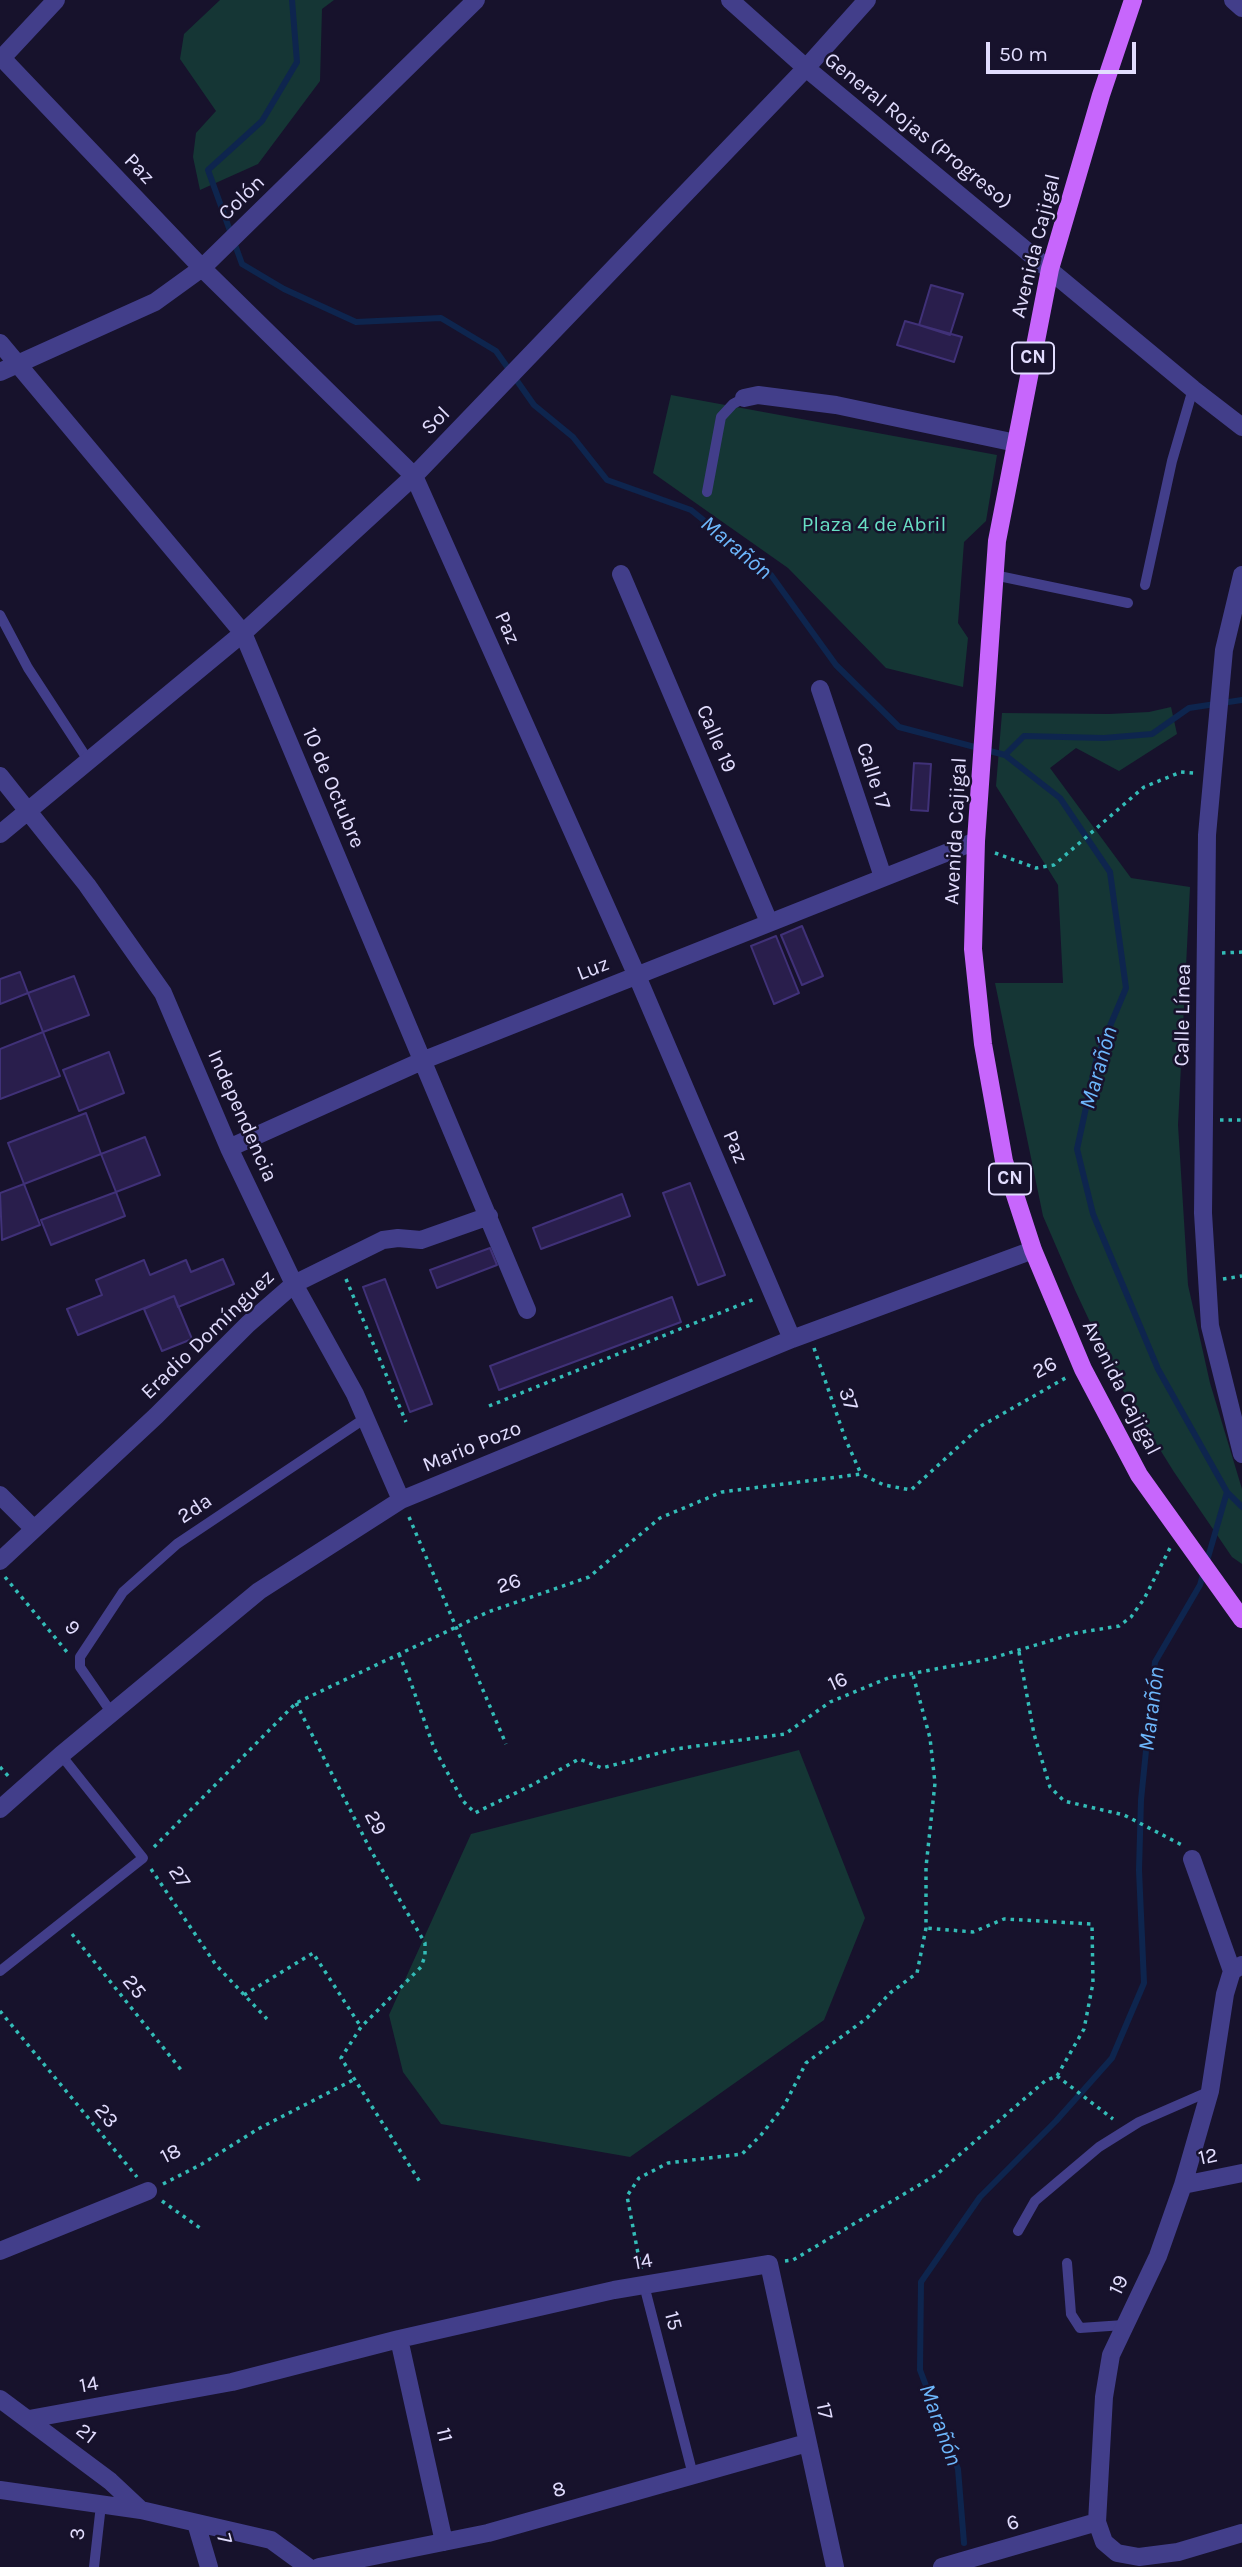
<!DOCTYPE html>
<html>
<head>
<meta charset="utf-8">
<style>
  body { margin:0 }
  #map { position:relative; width:1242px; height:2567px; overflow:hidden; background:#17122c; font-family:Karla,sans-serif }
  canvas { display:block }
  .scale { position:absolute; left:986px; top:42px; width:150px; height:32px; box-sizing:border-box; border:4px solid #e2ddfe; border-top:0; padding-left:9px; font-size:21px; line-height:24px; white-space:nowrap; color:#e2ddfe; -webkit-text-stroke:5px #17122c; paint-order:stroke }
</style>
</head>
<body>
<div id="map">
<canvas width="1242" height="2567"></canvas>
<div class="scale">50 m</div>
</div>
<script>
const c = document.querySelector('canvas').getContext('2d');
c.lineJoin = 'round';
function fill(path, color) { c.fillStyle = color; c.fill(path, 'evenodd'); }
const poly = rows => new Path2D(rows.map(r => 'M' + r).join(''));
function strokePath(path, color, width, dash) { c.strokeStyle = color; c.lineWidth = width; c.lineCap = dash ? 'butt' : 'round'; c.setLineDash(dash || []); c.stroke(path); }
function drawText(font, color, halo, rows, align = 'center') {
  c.font = font + ' Karla,sans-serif'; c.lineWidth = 5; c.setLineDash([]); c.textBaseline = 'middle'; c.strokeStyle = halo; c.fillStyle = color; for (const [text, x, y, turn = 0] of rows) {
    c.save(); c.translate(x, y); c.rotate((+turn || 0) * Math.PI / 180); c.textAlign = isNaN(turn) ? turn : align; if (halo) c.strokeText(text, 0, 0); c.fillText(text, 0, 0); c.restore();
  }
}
fill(poly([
  [220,0,334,0,322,9,320,81,258,164,200,190,193,157,196,133,216,111,180,59,184,34],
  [671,395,997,455,986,521,964,542,958,623,968,638,963,687,886,668,788,568,653,473],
  [1171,707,1177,734,1119,771,1076,748,1050,768,1131,878,1190,887,1178,1125,1188,1285,1210,1383,1242,1489,1242,1564,1232,1557,1174,1472,1119,1384,1075,1290,1043,1216,995,983,1063,983,1058,885,996,786,1002,713,1109,714,1149,712],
  [799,1750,865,1918,824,2020,630,2157,441,2124,403,2072,389,2015,471,1834]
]), '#153635');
strokePath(poly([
  [292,0,297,62,262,121,208,170,242,264,284,289,356,322,441,318,496,351,534,405,573,437,607,480,691,510,771,575,836,665,899,727,1005,755,1060,798,1110,872,1126,988,1097,1057,1077,1149,1093,1214,1158,1369,1227,1492,1242,1507],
  [1005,755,1024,736,1104,738,1152,734,1189,708,1242,700],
  [964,2543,958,2469,920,2370,921,2282,980,2197,1056,2121,1112,2058,1144,1983,1139,1870,1141,1800,1155,1662,1200,1585,1227,1492]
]), '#0e254e', 6);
const building = poly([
  [931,285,963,294,950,335,919,325,931,285],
  [905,321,962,337,954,362,897,345,905,321],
  [914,763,931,764,928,811,911,810,914,763],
  [802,926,823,976,802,985,781,935,802,926],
  [776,936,799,993,774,1004,751,946,776,936],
  [20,972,28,993,0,1004,0,979,20,972],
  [74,976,89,1015,43,1032,28,993,74,976],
  [43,1032,60,1076,0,1099,0,1049,43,1032],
  [109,1052,124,1093,79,1111,63,1070,109,1052],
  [86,1113,101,1154,24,1184,8,1143,86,1113],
  [145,1137,160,1175,116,1192,101,1154,145,1137],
  [690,1183,725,1275,698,1285,663,1193,690,1183],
  [24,1184,40,1225,2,1240,0,1193,24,1184],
  [116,1192,125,1216,51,1245,41,1220,116,1192],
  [622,1194,630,1216,541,1249,533,1228,622,1194],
  [490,1248,497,1265,437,1288,430,1270,490,1248],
  [223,1259,234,1284,178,1307,174,1296,78,1335,67,1309,102,1295,96,1280,144,1260,150,1275,186,1260,191,1272,223,1259],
  [385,1279,432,1404,410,1412,363,1287,385,1279],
  [174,1296,192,1339,162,1351,144,1309,174,1296],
  [672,1297,681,1322,499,1390,490,1366,672,1297]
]);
fill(building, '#291e4c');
strokePath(building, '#403178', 2);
strokePath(poly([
  [995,853,1036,868,1054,865,1144,787,1181,772,1194,773],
  [1222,953,1242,952],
  [1220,1120,1242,1120],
  [346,1279,406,1422],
  [1223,1279,1242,1276],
  [814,1348,845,1438,861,1474],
  [489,1406,757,1298],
  [409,1517,506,1744],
  [5,1577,67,1652],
  [1019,1652,1034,1734,1050,1787,1064,1801,1124,1815,1182,1845],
  [399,1654,411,1683,434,1748,463,1801,475,1813,532,1785,579,1759,602,1768,675,1749,785,1734,830,1702,888,1678,989,1659,1076,1633,1119,1626,1131,1617,1144,1599,1170,1548],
  [296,1703,370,1849,425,1943,425,1956,421,1967,361,2027,341,2058,420,2182],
  [0,1767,10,1778],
  [154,1847,296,1703,488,1612,589,1577,660,1518,722,1492,861,1474,884,1485,911,1490,981,1426,1069,1376],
  [151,1869,216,1965,267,2019],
  [72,1934,182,2071],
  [244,1995,313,1953,361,2027],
  [0,2011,137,2177],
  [1057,2076,1113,2119],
  [163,2184,202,2164,258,2129,355,2079],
  [162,2201,200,2228],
  [785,2261,793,2260,936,2175,1045,2081,1057,2076,1084,2029,1093,1983,1092,1924,1004,1919,973,1932,926,1928],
  [641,2269,627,2196,639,2178,668,2163,742,2154,761,2135,784,2106,806,2063,867,2018,890,1993,917,1973,926,1928,926,1867,935,1783,930,1738,913,1675]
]), '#33bcb7', 3.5, [3.5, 5]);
strokePath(poly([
  [707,492,721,417,733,404,744,398],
  [994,575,1128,603],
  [1145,585,1172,461,1193,389],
  [0,615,28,668,88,760],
  [111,1712,80,1667,80,1657,123,1592,177,1544,367,1417],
  [0,1971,143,1858,61,1755],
  [1018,2231,1035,2201,1099,2147,1139,2122,1210,2091],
  [1067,2263,1071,2314,1080,2328,1124,2325],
  [644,2285,693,2475],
  [94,2567,101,2505]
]), '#423e8a', 10);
strokePath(poly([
  [730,0,806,68,1193,389,1242,427],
  [1233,0,1242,8],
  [0,56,202,268,414,476,637,976,792,1339],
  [0,60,56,0],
  [0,343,243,633,527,1310],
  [0,372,155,302,202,268,476,0],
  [744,398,758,395,836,405,1016,443],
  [621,574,769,922],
  [1242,575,1224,650,1207,835,1203,1213,1210,1326,1242,1454],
  [820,689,883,877],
  [0,776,87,885,163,993,229,1148,294,1284,355,1394,401,1500],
  [0,834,243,633,414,476,806,68,867,0],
  [229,1148,424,1060,976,841],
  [0,1495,34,1529],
  [0,1561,156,1416,248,1324,294,1284,383,1240,398,1238,421,1240,489,1216],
  [0,1809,61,1755,259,1591,401,1500,792,1339,1033,1250],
  [1192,1859,1232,1971],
  [1242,1965,1232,1971,1225,1994,1210,2091,1183,2185,1158,2256,1111,2355,1104,2397,1097,2522,1104,2542,1117,2553,1139,2557,1178,2552,1242,2533],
  [1183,2185,1242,2173],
  [0,2251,148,2191],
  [399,2339,444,2542],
  [0,2399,110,2481,141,2510],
  [29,2419,232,2382,399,2339,614,2290,769,2264,835,2567],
  [0,2490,141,2510,271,2540,308,2567],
  [196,2523,209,2567],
  [319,2567,488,2533,807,2443],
  [942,2567,1097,2522]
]), '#423e8a', 18);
strokePath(poly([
  [1133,0,1101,95,1050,269,997,541,976,841,973,949,983,1044,1004,1161,1033,1250,1083,1369,1139,1475,1242,1619]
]), '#c766fc', 18);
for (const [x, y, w] of [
  [1033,358,42],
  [1010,1179,42]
]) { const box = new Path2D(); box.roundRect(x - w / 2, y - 15.5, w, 31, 5); c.fillStyle = '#17122c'; c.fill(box); strokePath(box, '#e2ddfe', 2); }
drawText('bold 19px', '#e2ddfe', null, [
  ["CN",1033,358],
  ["CN",1010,1179]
]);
drawText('21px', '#e2ddfe', '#17122c', [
  ["General Rojas (Progreso)",918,131,39],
  ["Paz",139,169,46],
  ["Colón",242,198,-44],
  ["Avenida Cajigal",1036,246,-76],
  ["Sol",436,421,-45],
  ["Paz",507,628,66],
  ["Calle 19",716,739,67],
  ["Calle 17",873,776,72],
  ["10 de Octubre",333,788,67],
  ["Avenida Cajigal",956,831,-87],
  ["Luz",593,969,-21],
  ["Calle Línea",1183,1015,-89],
  ["Independencia",242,1116,66],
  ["Paz",735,1147,67],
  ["Eradio Domínguez",208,1335,-44],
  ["26",1045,1368,-29],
  ["Avenida Cajigal",1121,1388,63],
  ["37",848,1399,71],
  ["Mario Pozo",472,1447,-22],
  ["2da",195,1509,-34],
  ["26",509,1584,-19],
  ["9",72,1628,50],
  ["16",838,1682,-24],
  ["29",375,1823,64],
  ["27",179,1877,56],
  ["25",134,1987,51],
  ["23",106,2116,50],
  ["18",171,2154,-27],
  ["12",1208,2157,-12],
  ["14",643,2262,-10],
  ["19",1119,2285,-64],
  ["15",673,2321,75],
  ["14",89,2385,-10],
  ["17",824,2411,78],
  ["21",86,2434,38],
  ["11",444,2435,77],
  ["8",559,2490,-16],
  ["6",1013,2523,-16],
  ["3",78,2534,-84],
  ["7",224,2539,74]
]);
drawText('21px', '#68dfc4', '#17122c', [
  ["Plaza 4 de Abril",874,525]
]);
drawText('italic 23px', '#6db7fc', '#17122c', [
  ["Marañón",736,548,40],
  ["Marañón",1099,1068,-74],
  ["Marañón",1152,1709,-83],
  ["Marañón",940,2425,70]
]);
</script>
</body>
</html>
